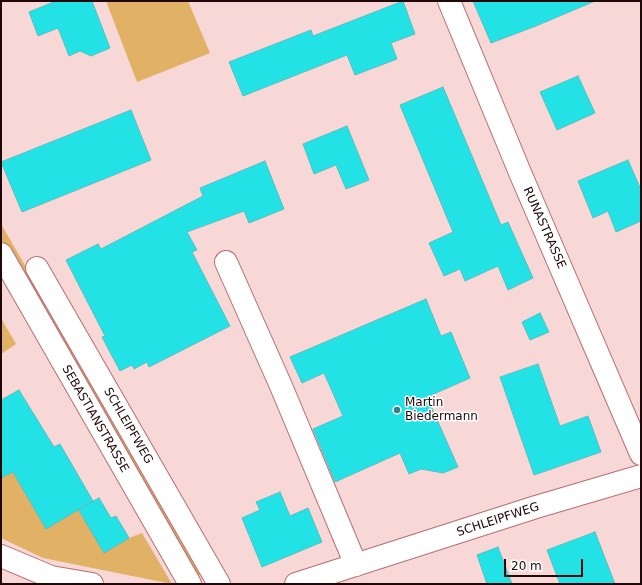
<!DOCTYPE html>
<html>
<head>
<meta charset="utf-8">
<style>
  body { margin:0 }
  #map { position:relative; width:642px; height:585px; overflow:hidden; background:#f8d7d7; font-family:"DejaVu Sans",sans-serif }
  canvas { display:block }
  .frame { position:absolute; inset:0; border:2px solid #220709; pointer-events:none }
  .scale { position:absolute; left:504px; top:559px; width:79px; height:18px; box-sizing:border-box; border:2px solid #220709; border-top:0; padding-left:5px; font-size:12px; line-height:14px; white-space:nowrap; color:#220709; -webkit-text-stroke:3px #fff; paint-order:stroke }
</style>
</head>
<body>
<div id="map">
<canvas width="642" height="585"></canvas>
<div class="frame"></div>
<div class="scale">20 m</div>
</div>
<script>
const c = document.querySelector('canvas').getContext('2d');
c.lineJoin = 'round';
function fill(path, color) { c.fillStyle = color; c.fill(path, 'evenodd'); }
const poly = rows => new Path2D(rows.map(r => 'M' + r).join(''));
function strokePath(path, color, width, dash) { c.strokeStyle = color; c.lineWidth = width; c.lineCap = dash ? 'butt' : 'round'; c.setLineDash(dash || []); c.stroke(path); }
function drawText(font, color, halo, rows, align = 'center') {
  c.font = font + ' "DejaVu Sans",sans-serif'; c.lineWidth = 3; c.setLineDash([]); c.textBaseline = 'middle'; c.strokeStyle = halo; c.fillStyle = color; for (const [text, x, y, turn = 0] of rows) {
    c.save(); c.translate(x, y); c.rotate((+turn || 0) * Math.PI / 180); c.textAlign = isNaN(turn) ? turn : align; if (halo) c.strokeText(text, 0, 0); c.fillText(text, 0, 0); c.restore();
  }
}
fill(poly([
  [106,1,188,1,210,53,137,82],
  [1,224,203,573,198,576,1,240],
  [1,318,16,344,1,354],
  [1,467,6,476,13,472,129,538,142,533,172,584,43,558,1,538]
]), '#e1b165');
const building = poly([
  [56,1,92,1,110,48,91,56,80,51,69,56,58,28,38,36,29,12,56,1],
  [403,1,415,34,391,43,397,59,355,75,347,55,243,96,229,62,311,30,313,36,403,1],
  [473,1,595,1,536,26,491,43,473,1],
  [578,76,595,113,557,130,540,92,578,76],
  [443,87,501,225,508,222,533,278,508,290,498,266,465,281,460,269,444,276,429,243,453,232,400,105,443,87],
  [131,110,151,160,22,212,1,162,131,110],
  [347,126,369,180,346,189,336,165,314,174,303,144,347,126],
  [628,160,641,190,641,221,616,232,608,211,593,218,578,181,628,160],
  [265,161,284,209,249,223,244,211,187,232,197,250,192,252,230,326,149,367,147,362,134,369,132,365,120,371,102,337,105,336,66,260,98,244,101,249,203,196,200,188,265,161],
  [426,299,441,336,451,332,470,378,427,397,458,467,443,473,421,469,409,474,400,453,335,482,313,429,343,416,324,373,302,383,290,357,426,299],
  [540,313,549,332,530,340,522,322,540,313],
  [538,364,560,426,588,416,601,452,534,475,500,377,538,364],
  [19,390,54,447,60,444,93,501,46,529,13,472,1,478,1,400,19,390],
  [280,492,290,516,308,508,322,542,262,567,242,518,260,510,256,502,280,492],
  [99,498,111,518,116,516,129,538,104,553,78,509,99,498],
  [595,532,615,584,560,584,547,550,595,532],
  [498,547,512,584,487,584,477,555,498,547]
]);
fill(building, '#22e2e6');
strokePath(building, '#5bbec0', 1);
const minor = poly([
  [449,1,521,175,641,454],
  [1,254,190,584],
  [226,262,281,386,356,565],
  [37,268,219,584],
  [1,556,51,577,92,584],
  [296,584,536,507,641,476]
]);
strokePath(minor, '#b66d70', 24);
strokePath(minor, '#fff', 22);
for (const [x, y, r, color] of [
  [397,410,4,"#388182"]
]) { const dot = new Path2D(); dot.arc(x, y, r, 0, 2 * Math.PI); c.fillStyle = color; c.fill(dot); strokePath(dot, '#fff', 1.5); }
drawText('12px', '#220709', '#fff', [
  ["RUNASTRASSE",544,228,66],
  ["SEBASTIANSTRASSE",95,419,60],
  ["SCHLEIPFWEG",128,426,60],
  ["SCHLEIPFWEG",498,520,-18]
]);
drawText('12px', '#220709', '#fff', [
  ["Martin",405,403],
  ["Biedermann",405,417]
], 'left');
</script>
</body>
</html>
